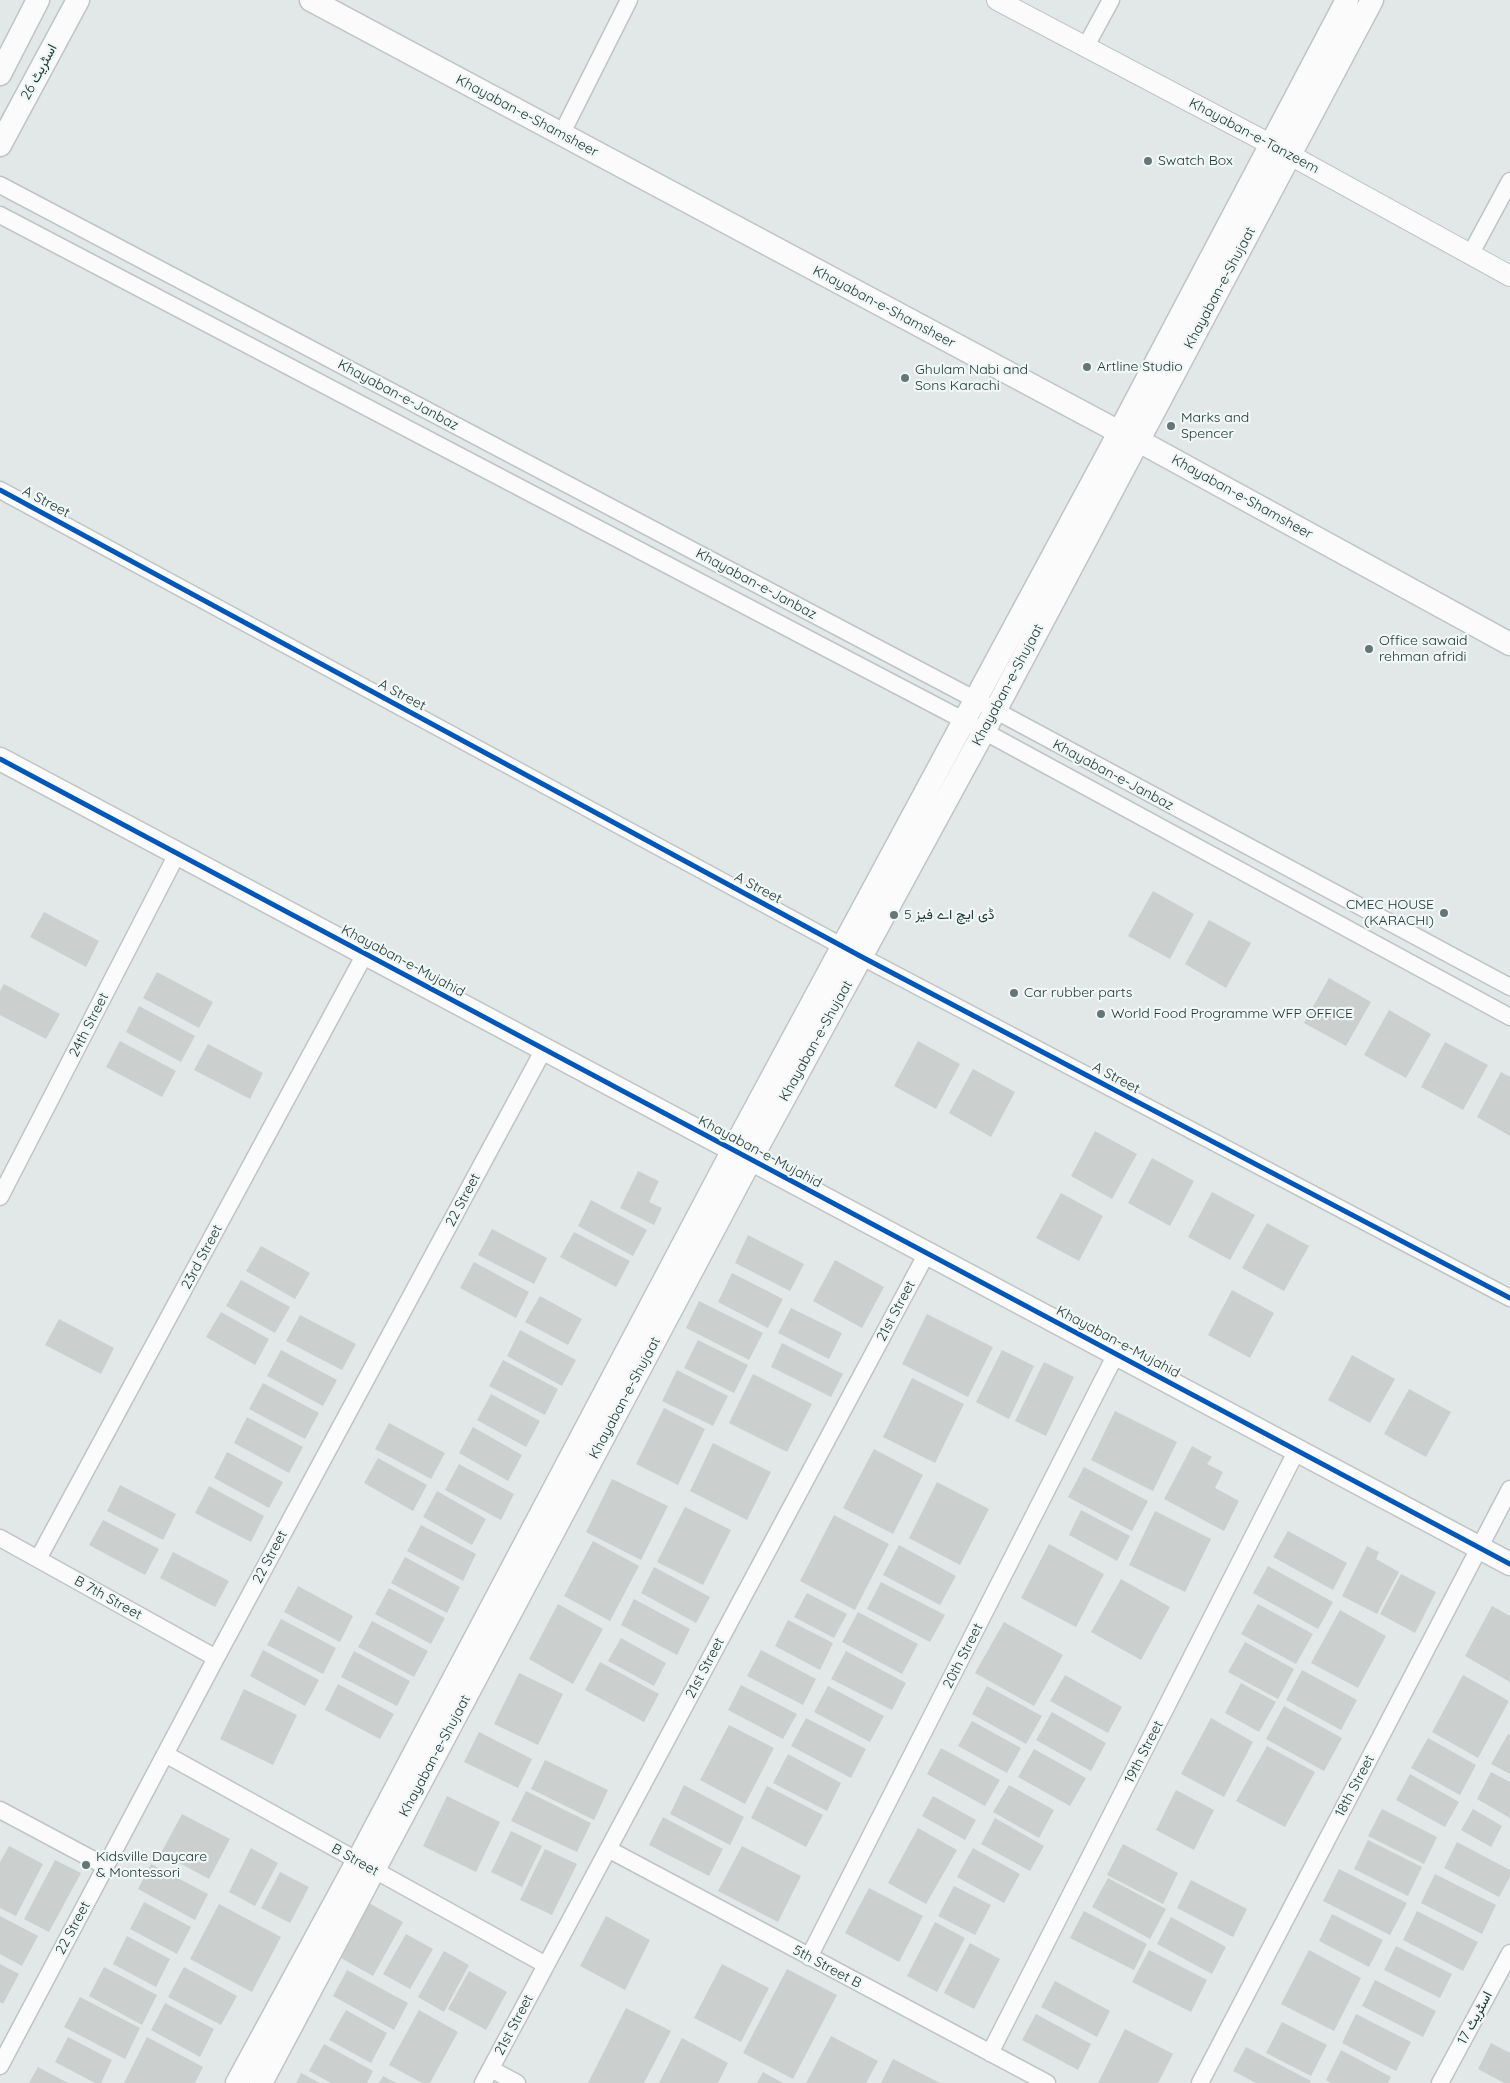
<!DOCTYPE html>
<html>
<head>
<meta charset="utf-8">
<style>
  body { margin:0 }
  canvas { display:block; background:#e2e7e7 }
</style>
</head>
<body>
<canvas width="1510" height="2083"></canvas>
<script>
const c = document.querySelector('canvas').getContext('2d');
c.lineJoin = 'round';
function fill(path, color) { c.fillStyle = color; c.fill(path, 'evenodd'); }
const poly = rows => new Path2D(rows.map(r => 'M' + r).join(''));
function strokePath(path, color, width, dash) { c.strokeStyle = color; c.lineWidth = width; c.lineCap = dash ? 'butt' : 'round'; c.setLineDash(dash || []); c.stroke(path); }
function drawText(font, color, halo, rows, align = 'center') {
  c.font = font + ' Quicksand,Vazirmatn,sans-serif'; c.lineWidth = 4.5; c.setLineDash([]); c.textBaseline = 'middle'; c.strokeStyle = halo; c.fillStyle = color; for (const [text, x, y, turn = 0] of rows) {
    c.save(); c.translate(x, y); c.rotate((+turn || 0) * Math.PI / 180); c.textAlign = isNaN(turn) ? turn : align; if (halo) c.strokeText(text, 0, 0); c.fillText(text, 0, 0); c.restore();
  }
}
fill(poly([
  [1153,891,1194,914,1170,959,1128,936],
  [44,912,99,941,86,967,30,937],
  [1209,920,1251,943,1226,988,1185,964],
  [157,972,213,1002,199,1028,143,998],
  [1329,978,1371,1002,1346,1046,1304,1023],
  [4,984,60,1014,46,1039,0,1015,0,991],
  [139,1006,195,1036,181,1062,126,1032],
  [1389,1010,1431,1034,1406,1078,1364,1055],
  [120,1041,176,1071,162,1097,106,1067],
  [918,1041,960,1064,936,1109,894,1086],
  [1445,1042,1488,1065,1463,1110,1421,1087],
  [208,1044,263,1073,250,1099,194,1070],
  [973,1069,1015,1092,991,1137,949,1113],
  [1501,1072,1510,1077,1510,1136,1477,1117],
  [1095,1131,1137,1154,1112,1199,1071,1176],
  [1152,1158,1194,1181,1170,1226,1128,1203],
  [638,1171,659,1181,649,1202,662,1208,654,1225,620,1208],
  [1212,1192,1255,1215,1230,1260,1188,1237],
  [1061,1193,1103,1216,1079,1261,1036,1238],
  [591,1200,647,1230,633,1256,578,1226],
  [1267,1223,1309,1246,1284,1291,1242,1268],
  [492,1229,547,1258,534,1284,478,1255],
  [574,1232,630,1261,616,1287,560,1257],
  [748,1235,804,1264,790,1291,735,1263],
  [261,1246,310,1273,295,1299,246,1271],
  [835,1260,884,1287,862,1328,813,1301],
  [474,1262,529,1292,516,1318,460,1288],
  [732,1273,783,1299,768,1328,718,1302],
  [241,1280,290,1307,275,1333,226,1306],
  [1232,1290,1274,1313,1250,1358,1208,1335],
  [540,1296,582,1319,568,1345,525,1322],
  [699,1301,763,1333,749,1360,686,1328],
  [791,1308,842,1333,829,1359,778,1333],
  [221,1312,269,1339,255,1365,206,1337],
  [927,1314,993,1347,968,1397,902,1364],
  [300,1315,356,1344,342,1370,286,1341],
  [59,1319,114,1348,101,1374,45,1345],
  [520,1330,576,1360,562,1386,507,1356],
  [698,1340,748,1365,734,1393,684,1368],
  [782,1343,843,1374,831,1397,771,1367],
  [281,1350,337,1380,323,1406,267,1376],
  [1002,1350,1034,1366,1009,1419,976,1402],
  [1352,1355,1395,1379,1370,1423,1328,1400],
  [503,1360,558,1389,545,1415,489,1386],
  [1044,1362,1074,1377,1046,1436,1015,1421],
  [677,1370,728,1396,713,1426,662,1401],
  [753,1374,812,1404,787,1452,729,1423],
  [912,1378,964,1404,935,1463,883,1437],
  [263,1383,319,1413,305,1439,249,1409],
  [1409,1389,1451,1412,1426,1457,1384,1434],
  [491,1394,540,1421,526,1447,477,1420],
  [664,1408,705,1429,678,1485,636,1464],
  [1115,1411,1177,1442,1153,1491,1091,1460],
  [247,1417,303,1447,289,1473,234,1443],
  [389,1423,445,1453,431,1479,375,1449],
  [473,1427,522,1455,508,1481,459,1453],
  [713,1443,771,1472,747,1520,690,1491],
  [1192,1446,1212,1457,1207,1464,1223,1472,1215,1488,1239,1501,1224,1531,1164,1499],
  [874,1449,923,1475,893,1534,843,1508],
  [227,1452,283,1482,269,1508,214,1478],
  [378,1458,427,1485,413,1511,364,1483],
  [459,1464,514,1494,501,1520,445,1490],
  [1084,1467,1148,1501,1132,1531,1068,1497],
  [612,1479,668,1506,641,1560,586,1532],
  [937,1482,989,1509,960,1565,909,1538],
  [120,1485,176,1514,163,1540,107,1511],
  [209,1486,264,1516,251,1542,195,1513],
  [437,1491,486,1519,472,1545,423,1517],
  [685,1507,731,1530,703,1585,657,1562],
  [1081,1510,1130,1536,1117,1561,1069,1535],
  [1155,1511,1211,1539,1185,1592,1129,1565],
  [834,1515,889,1544,855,1610,800,1581],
  [103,1520,159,1549,145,1575,89,1545],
  [421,1525,476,1554,463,1581,407,1551],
  [1288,1531,1347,1563,1333,1590,1273,1557],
  [593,1541,639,1566,610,1621,564,1596],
  [1049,1544,1104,1574,1076,1627,1021,1598],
  [899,1545,956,1576,940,1605,883,1575],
  [1367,1546,1379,1552,1376,1559,1399,1572,1377,1614,1342,1596],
  [173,1552,229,1581,215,1607,160,1578],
  [405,1557,460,1587,447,1613,391,1583],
  [1268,1566,1333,1602,1318,1629,1253,1593],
  [654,1567,710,1597,696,1623,641,1593],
  [1401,1574,1436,1592,1415,1633,1380,1614],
  [1121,1579,1170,1607,1141,1660,1091,1632],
  [881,1582,945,1615,930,1642,867,1609],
  [298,1586,353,1616,340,1642,284,1612],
  [389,1588,445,1618,431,1644,375,1614],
  [807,1593,847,1614,834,1638,794,1617],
  [634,1599,690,1629,677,1655,621,1625],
  [558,1604,603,1629,573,1684,529,1659],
  [1258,1604,1313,1634,1296,1664,1241,1634],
  [1492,1606,1510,1616,1510,1682,1465,1656],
  [1340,1610,1386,1636,1358,1688,1311,1663],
  [858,1612,918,1644,902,1674,842,1642],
  [281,1619,336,1648,323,1674,267,1645],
  [788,1620,833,1643,820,1670,775,1646],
  [372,1621,428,1651,414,1677,358,1647],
  [1004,1622,1063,1655,1034,1706,975,1673],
  [621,1638,666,1663,654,1686,608,1661],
  [1245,1642,1294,1669,1278,1699,1228,1672],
  [263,1650,319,1680,305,1706,250,1676],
  [761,1650,816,1679,803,1705,747,1676],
  [354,1651,410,1681,397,1706,341,1677],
  [846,1651,906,1683,892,1710,831,1679],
  [600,1662,659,1694,644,1722,585,1690],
  [1302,1670,1357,1700,1341,1730,1286,1700],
  [519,1673,563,1694,538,1745,494,1724],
  [1065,1675,1122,1707,1108,1733,1050,1701],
  [1463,1675,1509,1701,1478,1758,1432,1732],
  [1241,1683,1276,1702,1259,1732,1225,1713],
  [338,1684,394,1714,380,1739,325,1710],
  [741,1685,797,1714,783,1739,728,1710],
  [828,1686,884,1716,870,1742,814,1712],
  [987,1686,1042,1716,1026,1744,972,1714],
  [244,1689,297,1715,273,1765,220,1739],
  [1284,1706,1342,1738,1324,1771,1266,1739],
  [1052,1712,1106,1743,1091,1771,1036,1740],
  [806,1718,866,1749,851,1778,791,1746],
  [1211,1718,1253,1742,1224,1797,1181,1774],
  [972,1721,1021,1748,1007,1773,958,1746],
  [729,1725,774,1748,745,1804,700,1780],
  [479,1732,532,1759,518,1788,464,1762],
  [1508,1734,1510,1735,1510,1774,1491,1764],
  [1428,1738,1476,1765,1460,1795,1411,1768],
  [1267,1746,1315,1772,1285,1827,1236,1801],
  [941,1748,1000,1780,985,1806,927,1774],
  [1034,1749,1086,1778,1070,1806,1018,1777],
  [788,1754,841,1783,827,1811,773,1783],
  [545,1760,608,1790,594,1820,531,1789],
  [1491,1772,1510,1782,1510,1818,1477,1799],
  [1410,1774,1459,1802,1445,1827,1396,1800],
  [684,1785,744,1817,730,1845,670,1814],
  [1009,1785,1054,1810,1039,1838,993,1812],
  [767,1786,823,1815,806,1847,751,1818],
  [1176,1790,1214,1810,1194,1850,1156,1830],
  [526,1791,591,1823,577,1852,511,1821],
  [447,1796,500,1822,476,1872,423,1846],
  [933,1796,976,1820,965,1840,922,1816],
  [1382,1809,1437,1837,1424,1864,1368,1836],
  [1473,1809,1502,1826,1491,1847,1461,1830],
  [182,1814,230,1839,209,1879,161,1853],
  [663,1817,723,1849,709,1876,649,1845],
  [995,1818,1044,1846,1030,1871,981,1844],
  [918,1828,957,1850,926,1904,888,1883],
  [511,1831,542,1846,522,1887,491,1872],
  [1368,1840,1422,1867,1408,1896,1354,1869],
  [1457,1842,1510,1870,1510,1877,1499,1897,1444,1868],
  [1123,1844,1178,1873,1163,1904,1107,1875],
  [9,1846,43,1864,16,1916,0,1908,0,1862],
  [742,1846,801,1876,778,1922,718,1891],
  [251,1848,278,1863,255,1906,229,1892],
  [973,1848,1020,1874,1004,1903,957,1877],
  [545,1849,577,1864,552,1915,520,1900],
  [55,1860,81,1873,49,1932,24,1919],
  [151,1864,208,1894,195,1920,138,1889],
  [1339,1869,1407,1903,1390,1935,1323,1901],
  [280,1872,309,1887,290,1923,261,1908],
  [1435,1874,1496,1905,1482,1934,1421,1903],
  [1108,1878,1166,1909,1150,1939,1092,1907],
  [1191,1880,1247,1909,1233,1937,1177,1908],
  [954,1886,991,1905,975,1935,938,1916],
  [869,1888,923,1916,899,1962,845,1933],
  [144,1902,191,1927,177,1954,130,1929],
  [369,1903,403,1922,373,1976,339,1957],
  [219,1904,281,1937,252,1992,190,1959],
  [1084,1911,1147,1944,1134,1970,1070,1938],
  [1417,1911,1478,1942,1463,1971,1403,1940],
  [1332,1914,1383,1940,1369,1967,1319,1941],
  [0,1916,38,1936,22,1966,0,1954],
  [606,1916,650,1940,625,1990,580,1966],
  [1171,1917,1226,1947,1212,1974,1157,1944],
  [935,1922,965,1938,937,1992,907,1976],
  [406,1934,433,1949,410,1989,383,1974],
  [127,1936,170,1959,156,1987,113,1964],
  [970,1943,1000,1959,974,2009,944,1993],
  [1396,1946,1452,1974,1440,1998,1384,1970],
  [1149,1950,1207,1980,1191,2012,1132,1982],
  [1309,1950,1361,1978,1334,2031,1281,2004],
  [444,1951,469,1965,444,2012,418,1997],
  [0,1964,19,1974,3,2004,0,2002],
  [722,1964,769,1988,741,2042,694,2018],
  [104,1967,157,1995,142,2025,89,1996],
  [184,1967,237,1996,221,2025,168,1997],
  [787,1969,837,1995,793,2079,743,2053],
  [347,1970,408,2003,394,2030,333,1996],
  [469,1971,507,1992,486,2030,448,2009],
  [1375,1980,1436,2011,1423,2037,1362,2006],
  [1055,1981,1110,2011,1097,2037,1041,2007],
  [80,1997,140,2028,125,2059,64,2027],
  [165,2003,214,2029,200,2057,151,2030],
  [626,2008,671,2031,644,2083,588,2083],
  [346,2010,387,2033,371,2063,329,2040],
  [419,2010,458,2032,430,2083,422,2083,389,2065],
  [1036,2014,1091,2044,1078,2070,1022,2040],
  [1356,2014,1411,2042,1396,2071,1342,2043],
  [1282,2022,1327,2045,1311,2076,1266,2053],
  [1125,2029,1173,2054,1158,2083,1098,2083],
  [831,2036,878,2061,866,2083,806,2083],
  [68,2037,112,2060,101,2083,95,2083,55,2062],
  [147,2037,203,2067,195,2083,124,2083],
  [682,2038,728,2063,718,2083,659,2083],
  [1491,2043,1510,2053,1510,2083,1504,2083,1478,2069],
  [324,2044,373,2071,367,2083,331,2083,309,2071],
  [1246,2047,1311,2081,1310,2083,1256,2083,1233,2071],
  [1341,2050,1391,2077,1388,2083,1331,2083,1326,2080],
  [893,2059,940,2083,881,2083],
  [38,2067,68,2083,29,2083],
  [763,2072,783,2083,757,2083],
  [301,2073,320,2083,296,2083],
  [383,2076,396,2083,379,2083]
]), '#cbd0cf');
const minor = poly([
  [1086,46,1111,0],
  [561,135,629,0],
  [0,185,976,700,1510,987],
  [0,215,965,721,1510,1017],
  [1470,255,1510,181],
  [0,490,862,957,1510,1298],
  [0,1197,177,854],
  [0,1538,216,1658],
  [38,1559,365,954],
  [165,1754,546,1965],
  [0,1810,105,1866],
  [608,1849,1047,2083],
  [809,1957,1116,1354],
  [990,2053,1297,1450],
  [0,2066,216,1658,544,1049],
  [491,2069,517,2083],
  [483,2083,927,1253],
  [1200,2083,1510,1489],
  [1440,2083,1510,1953]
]);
const tertiary = poly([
  [997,0,1270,144,1510,276]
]);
const secondary = poly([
  [311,0,1119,432,1139,441,1510,644],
  [0,74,38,0],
  [0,145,78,0],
  [0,759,1510,1564],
  [237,2083,357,1862,733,1150,1112,446,1347,0],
  [261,2083,751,1159,995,711,1372,0]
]);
strokePath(minor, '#bfc4c4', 19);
strokePath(tertiary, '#bfc4c4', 22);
strokePath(secondary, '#bec5c4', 25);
strokePath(minor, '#fbfbfb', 16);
strokePath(tertiary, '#fbfbfb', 20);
strokePath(secondary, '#fbfbfb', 22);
strokePath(poly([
  [0,490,862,957,1510,1298],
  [0,759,1510,1564]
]), '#0057b8', 5);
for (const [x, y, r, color] of [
  [1148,161,5,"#657676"],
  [1087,367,5,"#657676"],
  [905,378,5,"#657676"],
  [1171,426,5,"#657676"],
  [1369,649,5,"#657676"],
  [1444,913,5,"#657676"],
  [894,915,5,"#657676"],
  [1014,993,5,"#657676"],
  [1101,1014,5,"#657676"],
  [86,1865,5,"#657676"]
]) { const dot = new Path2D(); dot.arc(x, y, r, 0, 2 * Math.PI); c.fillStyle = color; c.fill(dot); strokePath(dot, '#f0f7f5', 2); }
drawText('14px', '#213939', '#f0f7f5', [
  ["اسٹریٹ 26",39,72,-62],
  ["Khayaban-e-Shamsheer",527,116,28],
  ["Khayaban-e-Tanzeem",1254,136,28],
  ["Khayaban-e-Shujaat",1220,288,-62],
  ["Khayaban-e-Shamsheer",884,307,28],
  ["Khayaban-e-Janbaz",398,395,28],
  ["Khayaban-e-Shamsheer",1242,497,29],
  ["A Street",46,502,28],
  ["Khayaban-e-Janbaz",756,584,28],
  ["Khayaban-e-Shujaat",1008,685,-62],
  ["A Street",402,695,28],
  ["Khayaban-e-Janbaz",1113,775,28],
  ["A Street",758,888,28],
  ["Khayaban-e-Mujahid",403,961,28],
  ["24th Street",89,1025,-63],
  ["Khayaban-e-Shujaat",816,1041,-61],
  ["A Street",1116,1078,28],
  ["Khayaban-e-Mujahid",760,1152,28],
  ["22 Street",463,1200,-62],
  ["23rd Street",202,1257,-62],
  ["21st Street",896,1311,-62],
  ["Khayaban-e-Mujahid",1118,1342,28],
  ["Khayaban-e-Shujaat",625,1398,-62],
  ["22 Street",270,1557,-62],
  ["B 7th Street",108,1598,29],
  ["20th Street",963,1656,-63],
  ["21st Street",705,1668,-62],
  ["19th Street",1144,1752,-63],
  ["Khayaban-e-Shujaat",435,1756,-62],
  ["18th Street",1355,1786,-62],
  ["B Street",355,1860,29],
  ["22 Street",73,1928,-62],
  ["5th Street B",827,1967,28],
  ["اسٹریٹ 17",1475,2018,-62],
  ["21st Street",514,2025,-62]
]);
drawText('14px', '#213939', '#f0f7f5', [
  ["Swatch Box",1158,161],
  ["Artline Studio",1097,367],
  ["Ghulam Nabi and",915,370],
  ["Sons Karachi",915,386],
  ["Marks and",1181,418],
  ["Spencer",1181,434],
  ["Office sawaid",1379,641],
  ["rehman afridi",1379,657],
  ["CMEC HOUSE",1434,905,"right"],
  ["(KARACHI)",1434,921,"right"],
  ["5 ڈی ایچ اے فیز",904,915],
  ["Car rubber parts",1024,993],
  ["World Food Programme WFP OFFICE",1111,1014],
  ["Kidsville Daycare",96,1857],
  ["& Montessori",96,1873]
], 'left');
</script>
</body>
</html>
